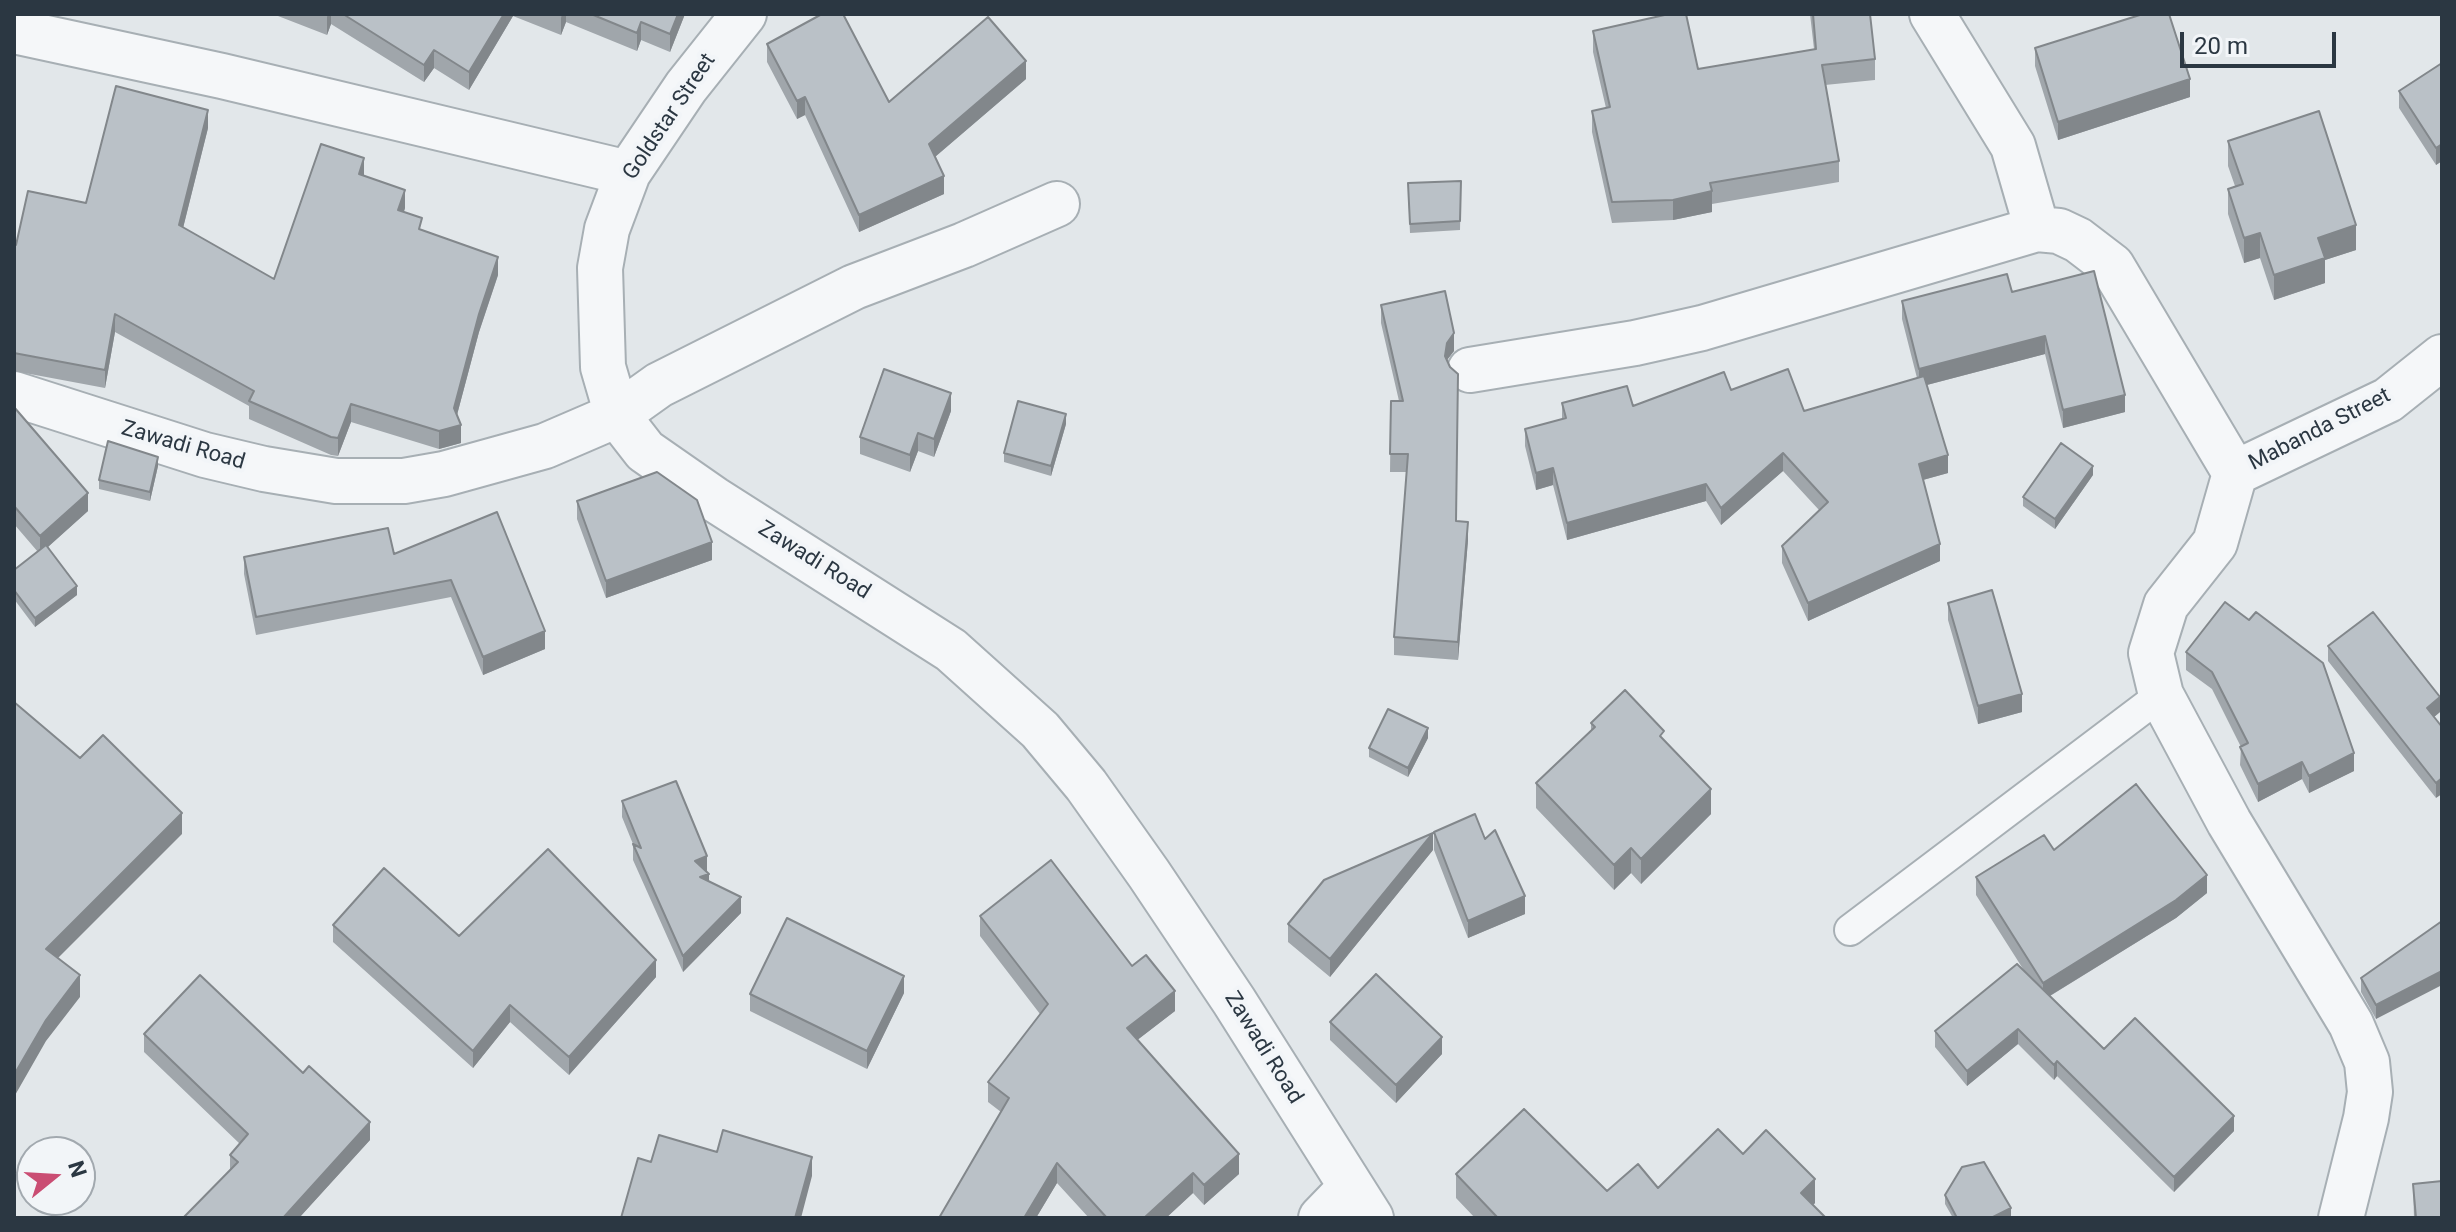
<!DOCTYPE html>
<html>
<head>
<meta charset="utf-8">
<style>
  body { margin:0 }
  #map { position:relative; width:2456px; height:1232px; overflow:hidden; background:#e2e7ea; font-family:Roboto,sans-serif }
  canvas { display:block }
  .frame { position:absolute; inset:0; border:16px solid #2b3742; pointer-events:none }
  .north { position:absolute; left:16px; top:1136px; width:80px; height:80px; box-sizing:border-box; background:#f2f5f8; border:2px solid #a2a9af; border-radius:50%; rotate:72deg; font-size:22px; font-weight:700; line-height:32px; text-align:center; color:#2b3742 }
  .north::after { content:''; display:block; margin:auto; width:28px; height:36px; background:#ca4d73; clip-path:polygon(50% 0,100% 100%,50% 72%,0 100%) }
  .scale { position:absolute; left:2180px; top:32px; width:156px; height:36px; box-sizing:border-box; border:4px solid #2b3742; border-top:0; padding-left:10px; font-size:24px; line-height:28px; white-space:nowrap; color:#2b3742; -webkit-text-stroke:6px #f2f5f8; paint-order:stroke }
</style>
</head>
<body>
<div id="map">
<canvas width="2456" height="1232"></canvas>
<div class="frame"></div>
<div class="north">N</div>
<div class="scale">20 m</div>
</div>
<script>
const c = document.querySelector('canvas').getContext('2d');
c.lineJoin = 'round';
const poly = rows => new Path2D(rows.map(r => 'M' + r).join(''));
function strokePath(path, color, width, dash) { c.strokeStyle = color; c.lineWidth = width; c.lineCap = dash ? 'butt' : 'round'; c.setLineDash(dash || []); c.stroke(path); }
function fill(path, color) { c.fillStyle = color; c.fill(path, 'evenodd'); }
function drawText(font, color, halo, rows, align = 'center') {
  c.font = font + ' Roboto,sans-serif'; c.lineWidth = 8; c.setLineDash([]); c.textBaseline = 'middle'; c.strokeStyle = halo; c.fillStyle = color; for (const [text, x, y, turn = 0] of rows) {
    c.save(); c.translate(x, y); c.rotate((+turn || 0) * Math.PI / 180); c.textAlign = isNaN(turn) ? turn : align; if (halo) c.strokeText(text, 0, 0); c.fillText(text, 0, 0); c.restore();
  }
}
const lane = poly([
  [1850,930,2161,695]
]);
const street = poly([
  [744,14,686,87,628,173,607,229,600,268,603,367,617,415,645,451,714,499,951,650,1040,730,1086,785,1149,874,1234,1001,1371,1218],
  [1932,14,2013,146,2037,229],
  [14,31,222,76,628,173],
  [1470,370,1635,343,1702,328,2037,229,2059,231,2078,240,2112,266,2235,473,2215,543,2166,605,2151,653,2161,695,2229,822,2351,1024,2367,1062,2370,1092,2366,1118,2341,1218],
  [14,394,205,455,264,469,336,481,404,481,444,474,545,446,617,415,659,385,854,287,964,245,1057,204],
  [2235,473,2388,400,2442,357],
  [1321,1218,1350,1188]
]);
strokePath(lane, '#a7afb4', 34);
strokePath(street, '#a7afb4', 48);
strokePath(lane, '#f5f7f9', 30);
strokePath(street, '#f5f7f9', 44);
fill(poly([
  [278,14,685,14,670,52,641,40,637,51,566,22,561,35,513,16,469,90,434,68,424,82,331,24,327,35,278,16],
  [1810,14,1870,14,1875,59,1875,80,1825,85,1839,161,1839,182,1712,204,1712,212,1673,220,1612,223,1592,132,1592,111,1606,108,1593,52,1593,31,1698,69,1814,49],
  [767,44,889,102,1026,79,935,157,944,194,859,232,805,115,797,119,767,62],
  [2035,48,2190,97,2058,140,2035,66],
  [2442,63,2442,161,2436,165,2399,108,2399,91],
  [208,128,183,228,274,279,364,175,405,208,404,212,422,230,498,275,479,332,457,415,461,443,439,449,351,422,338,456,331,455,249,419,249,406,115,332,105,388,14,371,14,245,16,245],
  [2228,141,2356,250,2325,260,2325,283,2274,300,2260,258,2244,263,2228,214,2228,189,2235,186,2228,166],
  [1461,181,1460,230,1410,233,1408,192],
  [2012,292,2125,412,2063,428,2045,354,1927,385,1948,473,1923,480,1940,561,1808,621,1782,563,1782,546,1819,510,1783,471,1721,525,1706,501,1567,540,1553,485,1536,490,1525,446,1525,429,1562,419,1562,403,1633,406,1731,390,1804,411,1917,378,1902,319,1902,301],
  [1381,305,1454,351,1447,360,1457,521,1468,540,1458,660,1394,655,1394,637,1407,472,1390,472,1391,401,1399,401,1381,323],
  [14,407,88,511,48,547,77,595,35,627,14,599,14,570,38,552,14,524],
  [951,411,934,457,918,451,910,472,860,454,860,437],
  [1066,424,1051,476,1004,462,1004,453],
  [158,466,150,501,99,489,99,480],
  [2093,475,2055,529,2023,506,2023,497],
  [577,501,712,560,606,598,577,519],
  [497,512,545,649,483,675,451,597,256,635,244,574,244,557,394,554],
  [1948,603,2022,712,1978,724,1948,620],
  [2328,646,2440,712,2434,717,2442,727,2436,798,2328,661],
  [2186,652,2354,771,2309,793,2302,779,2258,802,2240,765,2241,747,2212,689,2186,670],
  [1591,723,1664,740,1711,814,1641,884,1631,873,1614,890,1536,808,1536,783,1591,730],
  [1428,738,1408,777,1369,757,1369,748],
  [622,801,707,871,706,872,709,881,741,913,683,972,633,860,633,844,622,817],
  [1434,832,1485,839,1525,914,1468,938,1434,850],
  [1433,850,1330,977,1288,942,1288,924],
  [2054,850,2207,893,2176,918,2050,996,2104,1049,2234,1131,2174,1192,2057,1076,2054,1080,2018,1044,1967,1086,1935,1047,1935,1031,2025,972,1976,895,1976,877],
  [980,916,1132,966,1175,1011,1137,1040,1239,1174,1204,1205,1193,1193,1166,1218,1089,1218,1057,1183,1036,1218,939,1218,1001,1112,988,1102,988,1082,1040,1014,980,936],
  [2442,921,2376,1019,2361,992,2361,978],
  [333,925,459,936,656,977,569,1075,510,1022,473,1068,333,942],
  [904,993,867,1069,750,1011,750,994],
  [1330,1022,1442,1054,1396,1103,1330,1040],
  [144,1034,370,1140,299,1218,183,1218,230,1170,230,1155,240,1144,144,1052],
  [1743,1154,1815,1203,1813,1205,1826,1218,1475,1218,1456,1198,1456,1174,1607,1191,1658,1188],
  [2413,1184,2442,1218,2414,1218],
  [1945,1195,2011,1218,1953,1218,1945,1204]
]), '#a0a6ab');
fill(poly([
  [328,14,331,14,331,24,327,35,327,17],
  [504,14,513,14,513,16,469,90,469,72],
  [562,14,566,14,566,22,561,35,561,18],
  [678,14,685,14,670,52,670,34],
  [641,22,641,40,637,51,637,33],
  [434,50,434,68,424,82,424,65],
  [1026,61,1026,79,929,162,929,144],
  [2190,79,2190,97,2058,140,2058,122],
  [805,97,805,115,797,119,797,101],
  [208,110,208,128,179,244,179,225],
  [2442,144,2442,161,2436,165,2436,148],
  [364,158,364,176,359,174],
  [944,176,944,194,859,232,859,215],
  [405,190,405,208,398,228,398,210],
  [1712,191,1712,212,1673,220,1673,200],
  [2356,225,2356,250,2325,260,2325,283,2274,300,2274,275,2318,238],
  [2260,233,2260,258,2244,263,2244,238],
  [498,257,498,275,479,332,454,426,454,408,479,314],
  [115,314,115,332,105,388,105,370],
  [1454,333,1454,351,1447,360,1445,356,1447,343],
  [2045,336,2045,354,1919,387,1919,369],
  [951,393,951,411,934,457,934,439],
  [2125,395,2125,412,2063,428,2063,410],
  [351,404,351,422,338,456,338,438],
  [1066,414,1066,424,1051,476,1051,466],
  [461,425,461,443,439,449,439,431],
  [918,433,918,451,910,472,910,455],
  [1783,453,1783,471,1721,525,1721,508],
  [1948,455,1948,473,1919,481,1919,464],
  [158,457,158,466,150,501,150,492],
  [2093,466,2093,475,2055,529,2055,519],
  [1553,468,1553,485,1536,490,1536,473],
  [1706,484,1706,501,1567,540,1567,523],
  [88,493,88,511,40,554,40,536],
  [1468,522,1468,540,1458,660,1458,642],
  [712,542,712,560,606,598,606,581],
  [1940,544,1940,561,1808,621,1808,603],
  [77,586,77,595,35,627,35,618],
  [545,631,545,649,483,675,483,657],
  [2022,694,2022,712,1978,724,1978,706],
  [2440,697,2440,712,2427,723,2427,708],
  [1428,728,1428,738,1408,777,1408,768],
  [2354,753,2354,771,2309,793,2309,776],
  [2302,762,2302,779,2258,802,2258,784],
  [2442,778,2442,794,2436,798,2436,783],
  [1711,789,1711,814,1641,884,1641,859],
  [182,813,182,834,46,970,46,949],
  [1433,833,1433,850,1330,977,1330,959],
  [1631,848,1631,873,1614,890,1614,865],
  [707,856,707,871,695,877,695,861],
  [709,874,709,890,700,877],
  [2207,875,2207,893,2176,918,2043,1000,2043,983],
  [1525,896,1525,914,1468,938,1468,921],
  [741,897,741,913,683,972,683,956],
  [656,960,656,977,569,1075,569,1057],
  [2442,971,2442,985,2376,1019,2376,1005],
  [80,975,80,997,46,1041,14,1097,14,1075,46,1020],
  [904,976,904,993,867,1069,867,1051],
  [1175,991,1175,1011,1127,1048,1127,1028],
  [510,1005,510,1022,473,1068,473,1051],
  [2018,1029,2018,1044,1967,1086,1967,1071],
  [1442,1037,1442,1054,1396,1103,1396,1085],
  [2057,1061,2057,1076,2054,1080,2054,1065],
  [2234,1116,2234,1131,2174,1192,2174,1177],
  [370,1122,370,1140,299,1218,283,1218],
  [1239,1154,1239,1174,1204,1205,1204,1185],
  [812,1157,812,1176,801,1218,795,1218],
  [1057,1163,1057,1183,1036,1218,1024,1218],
  [1193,1173,1193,1193,1166,1218,1144,1218],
  [1815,1179,1815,1203,1801,1217,1801,1193],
  [2011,1208,2011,1218,1991,1218]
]), '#82878b');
const building = poly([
  [343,14,504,14,469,72,434,50,424,65,343,14],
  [591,14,678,14,670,34,641,22,637,33,591,14],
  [822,14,843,14,889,102,988,17,1026,61,929,144,944,176,859,215,805,97,797,101,767,44,822,14],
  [1669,14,1686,14,1698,69,1816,49,1813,14,1870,14,1875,59,1822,65,1839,161,1710,183,1712,191,1673,200,1612,202,1592,111,1610,107,1593,31,1669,14],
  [2143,14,2169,14,2190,79,2058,122,2035,48,2143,14],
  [2442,63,2442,144,2436,148,2399,91,2442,63],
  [116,86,208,110,179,225,274,279,321,144,364,158,359,174,405,190,398,210,422,218,419,229,498,257,479,314,454,408,461,425,439,431,351,404,338,438,331,437,249,401,254,391,115,314,105,370,14,353,14,245,16,245,28,191,86,203,116,86],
  [2319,111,2356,225,2318,238,2325,258,2274,275,2260,233,2244,238,2228,189,2243,184,2228,141,2319,111],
  [1461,181,1460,221,1410,224,1408,183,1461,181],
  [2094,271,2125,395,2063,410,2045,336,1919,369,1902,301,2007,274,2012,292,2094,271],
  [1445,291,1454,333,1447,343,1445,356,1450,367,1458,374,1456,521,1468,522,1458,642,1394,637,1408,454,1390,454,1391,401,1403,401,1381,305,1445,291],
  [884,369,951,393,934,439,918,433,910,455,860,437,884,369],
  [1788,369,1804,411,1924,376,1948,455,1919,464,1940,544,1808,603,1782,546,1828,502,1783,453,1721,508,1706,484,1567,523,1553,468,1536,473,1525,429,1566,418,1562,403,1627,386,1633,406,1724,372,1731,390,1788,369],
  [1018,401,1066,414,1051,466,1004,453,1018,401],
  [14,407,88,493,40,536,14,506,14,407],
  [108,441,158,457,150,492,99,480,108,441],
  [2061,443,2093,466,2055,519,2023,497,2061,443],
  [657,472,697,500,712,542,606,581,577,501,657,472],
  [497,512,545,631,483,657,451,580,256,617,244,557,388,528,394,554,497,512],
  [46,545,77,586,35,618,14,590,14,570,46,545],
  [1992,590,2022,694,1978,706,1948,603,1992,590],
  [2225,602,2249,620,2256,612,2323,663,2354,753,2309,776,2302,762,2258,784,2240,747,2248,743,2212,672,2186,652,2225,602],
  [2373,612,2440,697,2427,708,2442,727,2442,778,2436,783,2328,646,2373,612],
  [1625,690,1664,731,1660,736,1711,789,1641,859,1631,848,1614,865,1536,783,1595,727,1591,723,1625,690],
  [14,702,80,758,103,735,182,813,46,949,80,975,46,1020,14,1075,14,702],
  [1388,709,1428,728,1408,768,1369,748,1388,709],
  [676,781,707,856,695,861,709,874,700,877,741,897,683,956,633,844,641,848,622,801,676,781],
  [2136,784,2207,875,2176,900,2043,983,1976,877,2044,835,2054,850,2136,784],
  [1475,814,1485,839,1495,830,1525,896,1468,921,1434,832,1475,814],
  [1433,833,1330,959,1288,924,1324,880,1433,833],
  [548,849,656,960,569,1057,510,1005,473,1051,333,925,384,868,459,936,548,849],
  [1051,860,1132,966,1146,955,1175,991,1127,1028,1239,1154,1204,1185,1193,1173,1144,1218,1107,1218,1057,1163,1024,1218,939,1218,1009,1098,988,1082,1048,1004,980,916,1051,860],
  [787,918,904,976,867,1051,750,994,787,918],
  [2442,921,2442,971,2376,1005,2361,978,2442,921],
  [2017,964,2104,1049,2135,1018,2234,1116,2174,1177,2057,1061,2054,1065,2018,1029,1967,1071,1935,1031,2017,964],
  [1376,974,1442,1037,1396,1085,1330,1022,1376,974],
  [200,975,303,1073,309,1066,370,1122,283,1218,183,1218,238,1162,230,1155,248,1134,144,1034,200,975],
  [1524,1109,1607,1191,1638,1164,1658,1188,1718,1129,1743,1154,1766,1130,1815,1179,1801,1193,1826,1218,1498,1218,1456,1174,1524,1109],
  [723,1130,812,1157,795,1218,621,1218,638,1158,651,1162,659,1135,717,1152,723,1130],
  [1984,1162,2011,1208,1991,1218,1957,1218,1945,1195,1962,1167,1984,1162],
  [2442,1181,2442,1218,2416,1218,2413,1184,2442,1181]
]);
fill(building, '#bac1c7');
strokePath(building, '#82878b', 2);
drawText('22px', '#2b3742', '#f2f5f8', [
  ["Goldstar Street",670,117,-56],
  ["Mabanda Street",2320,430,-27],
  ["Zawadi Road",183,446,16],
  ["Zawadi Road",814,561,32],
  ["Zawadi Road",1263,1048,58]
]);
</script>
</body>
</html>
